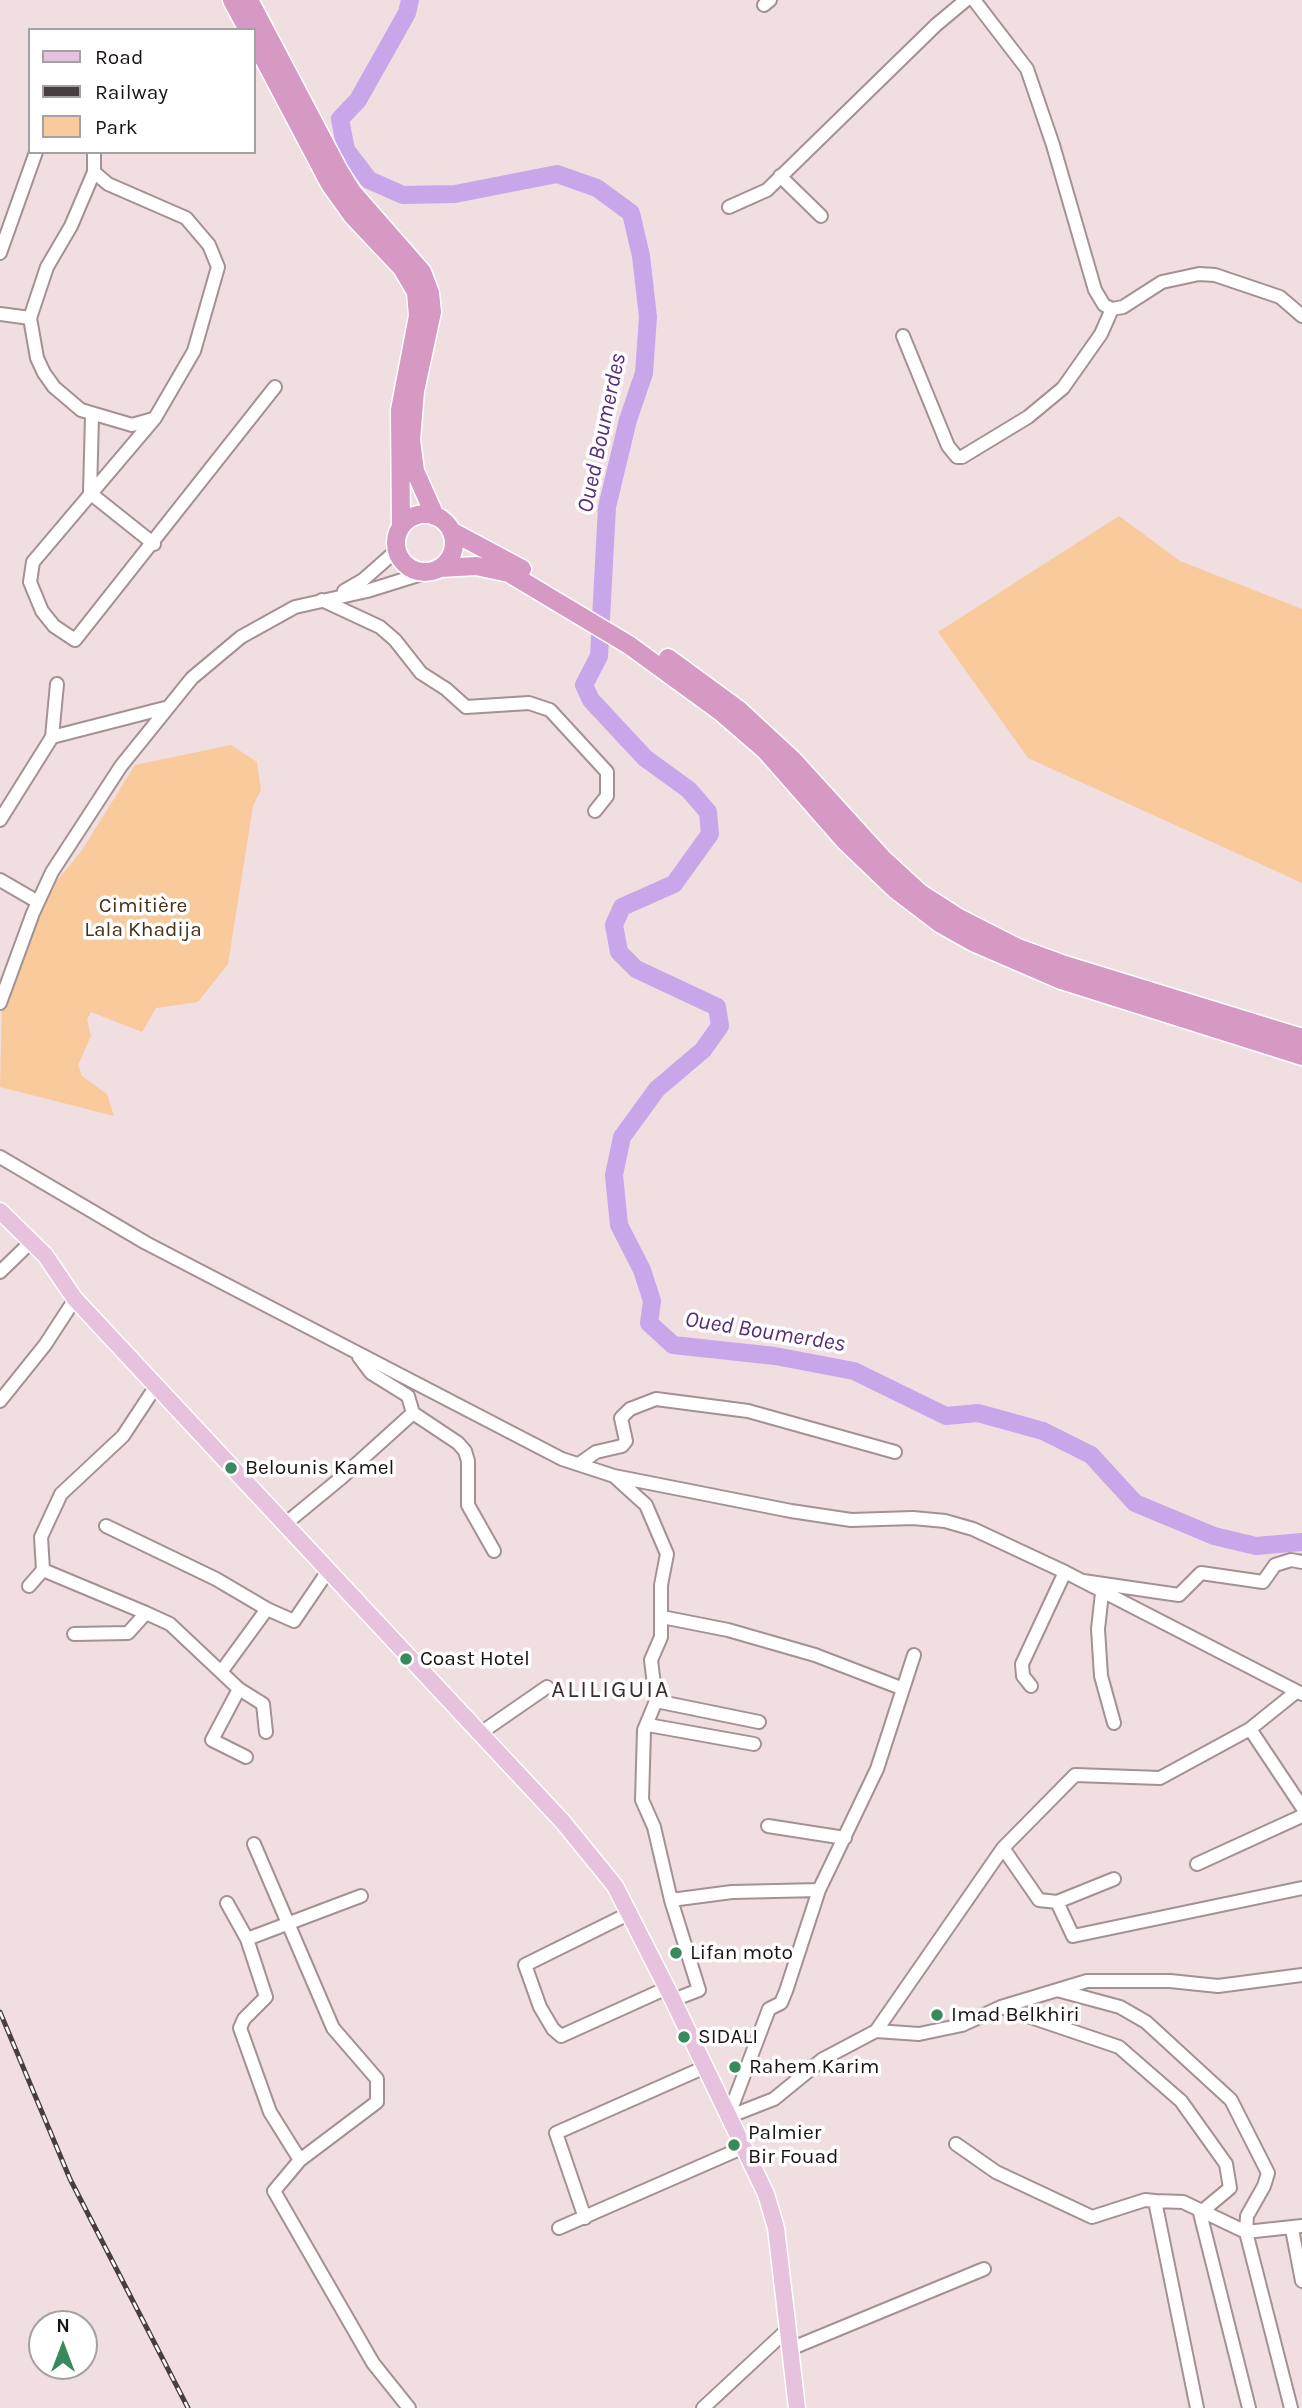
<!DOCTYPE html>
<html>
<head>
<meta charset="utf-8">
<style>
  body { margin:0 }
  #map { position:relative; width:1302px; height:2408px; overflow:hidden; background:#f1dee1; font-family:Karla,sans-serif }
  canvas { display:block }
  .legend { position:absolute; left:28px; top:28px; width:228px; height:126px; box-sizing:border-box; background:#fff; border:2px solid #a3a1a1; margin:0; padding:9px 12px; list-style:none; font-size:21px; color:#1a1314 }
  .legend li { display:flex; align-items:center; gap:14px; height:35px }
  .legend b { width:35px; border:2px solid #a3a1a1 }
  .north { position:absolute; left:28px; top:2310px; width:70px; height:70px; box-sizing:border-box; background:#fff; border:2px solid #a3a1a1; border-radius:50%; rotate:0deg; font-size:19px; font-weight:700; line-height:28px; text-align:center; color:#1a1314 }
  .north::after { content:''; display:block; margin:auto; width:24px; height:32px; background:#38895b; clip-path:polygon(50% 0,100% 100%,50% 72%,0 100%) }
</style>
</head>
<body>
<div id="map">
<canvas width="1302" height="2408"></canvas>
<ul class="legend">
<li><b style="height:9px;background:#e6c2dc"></b>Road</li>
<li><b style="height:9px;background:#483e40"></b>Railway</li>
<li><b style="height:19px;background:#f9ca9b"></b>Park</li>
</ul>
<div class="north">N</div>
</div>
<script>
const c = document.querySelector('canvas').getContext('2d');
c.lineJoin = 'round';
function fill(path, color) { c.fillStyle = color; c.fill(path, 'evenodd'); }
const poly = rows => new Path2D(rows.map(r => 'M' + r).join(''));
function strokePath(path, color, width, dash) { c.strokeStyle = color; c.lineWidth = width; c.lineCap = dash ? 'butt' : 'round'; c.setLineDash(dash || []); c.stroke(path); }
function drawText(font, color, halo, rows, align = 'center') {
  c.font = font + ' Karla,sans-serif'; c.lineWidth = 7; c.setLineDash([]); c.textBaseline = 'middle'; c.strokeStyle = halo; c.fillStyle = color; for (const [text, x, y, turn = 0] of rows) {
    c.save(); c.translate(x, y); c.rotate((+turn || 0) * Math.PI / 180); c.textAlign = isNaN(turn) ? turn : align; if (halo) c.strokeText(text, 0, 0); c.fillText(text, 0, 0); c.restore();
  }
}
fill(poly([
  [1119,516,1180,561,1302,609,1302,883,1028,758,938,632],
  [231,745,257,762,261,790,253,806,228,964,198,1002,156,1008,142,1032,91,1012,87,1019,91,1036,78,1065,82,1076,107,1094,114,1116,0,1087,2,1006,49,891,82,850,135,765]
]), '#f9ca9b');
strokePath(poly([
  [410,0,407,13,358,100,340,119,346,150,369,180,403,195,455,194,557,174,597,188,631,213,641,256,648,317,644,373,628,420,607,507,599,656,584,685,591,700,645,758,689,790,708,812,710,834,674,884,622,907,614,925,619,952,636,969,717,1007,720,1026,703,1050,657,1089,622,1137,614,1175,619,1225,642,1270,652,1301,649,1323,673,1345,775,1356,854,1371,946,1416,978,1413,1043,1431,1091,1455,1135,1503,1214,1536,1256,1546,1302,1542]
]), '#c9a5ea', 18);
const minor = poly([
  [974,0,1027,69,1053,145,1095,290,1104,305,1112,309,1123,307,1162,282,1199,274,1215,275,1280,297,1302,316],
  [764,5,770,0],
  [94,152,94,172,108,184,186,218,209,245,218,267,194,351,155,418,33,562,30,582,42,611,54,626,75,640,275,387],
  [780,176,821,216],
  [729,207,767,190,936,25,966,0],
  [0,253,36,152],
  [0,314,30,318,37,358,44,373,54,387,81,410,132,425,153,419],
  [30,318,47,267,71,226,94,172],
  [903,336,948,446,957,457,962,457,1028,417,1063,388,1101,334,1112,309],
  [92,416,90,493,154,544],
  [344,591,363,580,397,550],
  [322,600,380,627,395,640,421,673,446,689,466,707,529,703,550,710,607,772,607,796,595,811],
  [52,737,57,684],
  [0,820,52,737,165,708],
  [0,880,38,902],
  [0,1003,33,913,52,872,121,766,192,678,241,637,295,607,367,591,431,571],
  [0,1157,146,1243,562,1459,614,1476,791,1511,851,1520,913,1518,945,1521,973,1529,1065,1572,1302,1694],
  [0,1272,32,1241],
  [0,1401,45,1345,75,1299],
  [413,1413,458,1443,465,1451,468,1461,468,1505,494,1551],
  [579,1464,596,1452,622,1446,626,1441,621,1418,630,1409,656,1399,748,1411,895,1452],
  [614,1476,646,1505,667,1554,661,1585,661,1637,651,1660,656,1701,644,1730,642,1800,654,1827,671,1900,699,1990,673,2000],
  [285,1524,341,1478,413,1413,408,1396,371,1373,359,1357],
  [106,1526,216,1579,267,1609,294,1621,328,1571],
  [43,1570,41,1537,61,1494,123,1436,156,1386],
  [1083,1581,1179,1595,1201,1573,1263,1582,1275,1565,1291,1560,1302,1562],
  [29,1586,43,1570,146,1613],
  [1102,1593,1098,1629,1101,1676,1114,1723],
  [662,1617,728,1630,815,1655,901,1688],
  [74,1634,128,1633,146,1613,170,1624,239,1689,263,1704,266,1732],
  [221,1672,267,1609],
  [1031,1686,1023,1676,1022,1664,1065,1572],
  [239,1689,212,1740,246,1757],
  [1296,1692,1250,1729,1302,1807],
  [656,1701,759,1722],
  [648,1725,754,1744],
  [479,1734,547,1687],
  [768,1826,845,1838],
  [254,1844,333,2028,377,2079,377,2102,300,2160,274,2191,373,2363,409,2408],
  [1003,1848,1039,1900,1057,1902,1073,1936,1302,1888],
  [1197,1864,1302,1816],
  [671,1900,732,1892,819,1890],
  [1057,1902,1114,1879],
  [227,1903,247,1939,266,1997,244,2019,240,2028,270,2112,300,2160],
  [628,1914,525,1965,540,2007,553,2029,561,2036,667,1988],
  [247,1939,361,1896],
  [1057,1990,1120,2007,1146,2022,1231,2100,1268,2173,1264,2186,1247,2216,1246,2232,1291,2408],
  [1001,2007,1119,2047,1181,2101,1226,2164,1230,2188,1200,2213,1249,2408],
  [876,2031,1003,1848,1075,1775,1160,1778,1250,1729],
  [728,2117,774,2099,823,2059,876,2031,919,2034,962,2025,1001,2007,1087,1981,1170,1981,1218,1986,1302,1975],
  [728,2117,769,2009,781,2003,786,1991,819,1890,877,1769,914,1655],
  [956,2144,996,2172,1092,2217,1145,2200,1155,2201],
  [585,2218,556,2133,703,2068],
  [559,2228,742,2148],
  [1292,2229,1302,2281],
  [790,2349,984,2269],
  [703,2408,787,2330],
  [1197,2408,1155,2201,1183,2202,1246,2232,1302,2226]
]);
const major = poly([
  [0,1211,45,1255,75,1299,563,1822,615,1886,673,2000,766,2194,776,2228,797,2408]
]);
const highway = poly([
  [232,0,248,30],
  [249,0,338,169,352,192,422,272,430,293,432,312,415,391,411,440,415,471,435,516],
  [254,40,330,184,352,215,402,268,416,292,418,316,400,410,401,527],
  '396 543a29 29 0 1 1 58 0a29 29 0 1 1-58 0Z',
  [451,531,522,569],
  [440,568,476,566,509,573,629,645,721,712,766,751,845,841,895,889,941,924,973,942,1061,980,1302,1056],
  [668,658,739,710,793,760,884,860,920,893,959,918,1018,948,1062,964,1302,1038]
]);
strokePath(minor, '#a39193', 16);
strokePath(major, '#fff', 19);
strokePath(highway, '#fff', 21);
strokePath(minor, '#fff', 12);
strokePath(major, '#e6c2dc', 16);
strokePath(highway, '#d599c4', 18);
const rail = poly([
  [0,2012,70,2179,188,2408]
]);
strokePath(rail, '#483e40', 5);
strokePath(rail, '#fff', 2.5, [8]);
for (const [x, y, r, color] of [
  [231,1468,7,"#38895b"],
  [406,1659,7,"#38895b"],
  [676,1953,7,"#38895b"],
  [937,2015,7,"#38895b"],
  [684,2037,7,"#38895b"],
  [735,2067,7,"#38895b"],
  [734,2145,7,"#38895b"]
]) { const dot = new Path2D(); dot.arc(x, y, r, 0, 2 * Math.PI); c.fillStyle = color; c.fill(dot); strokePath(dot, '#fff', 2.5); }
drawText('21px', '#493116', '#fff', [
  ["Cimitière",143,906],
  ["Lala Khadija",143,930]
]);
drawText('21px', '#1a1314', '#fff', [
  ["Belounis Kamel",245,1468],
  ["Coast Hotel",420,1659],
  ["Lifan moto",690,1953],
  ["Imad Belkhiri",951,2015],
  ["SIDALI",698,2037],
  ["Rahem Karim",749,2067],
  ["Palmier",748,2133],
  ["Bir Fouad",748,2157]
], 'left');
drawText('italic 23px', '#592b7b', '#fff', [
  ["Oued Boumerdes",602,433,-78],
  ["Oued Boumerdes",765,1332,9]
]);
c.letterSpacing = '2px';
drawText('24px', '#3c2d30', '#fff', [
  ["ALILIGUIA",611,1690]
]);
c.letterSpacing = '0px';
</script>
</body>
</html>
